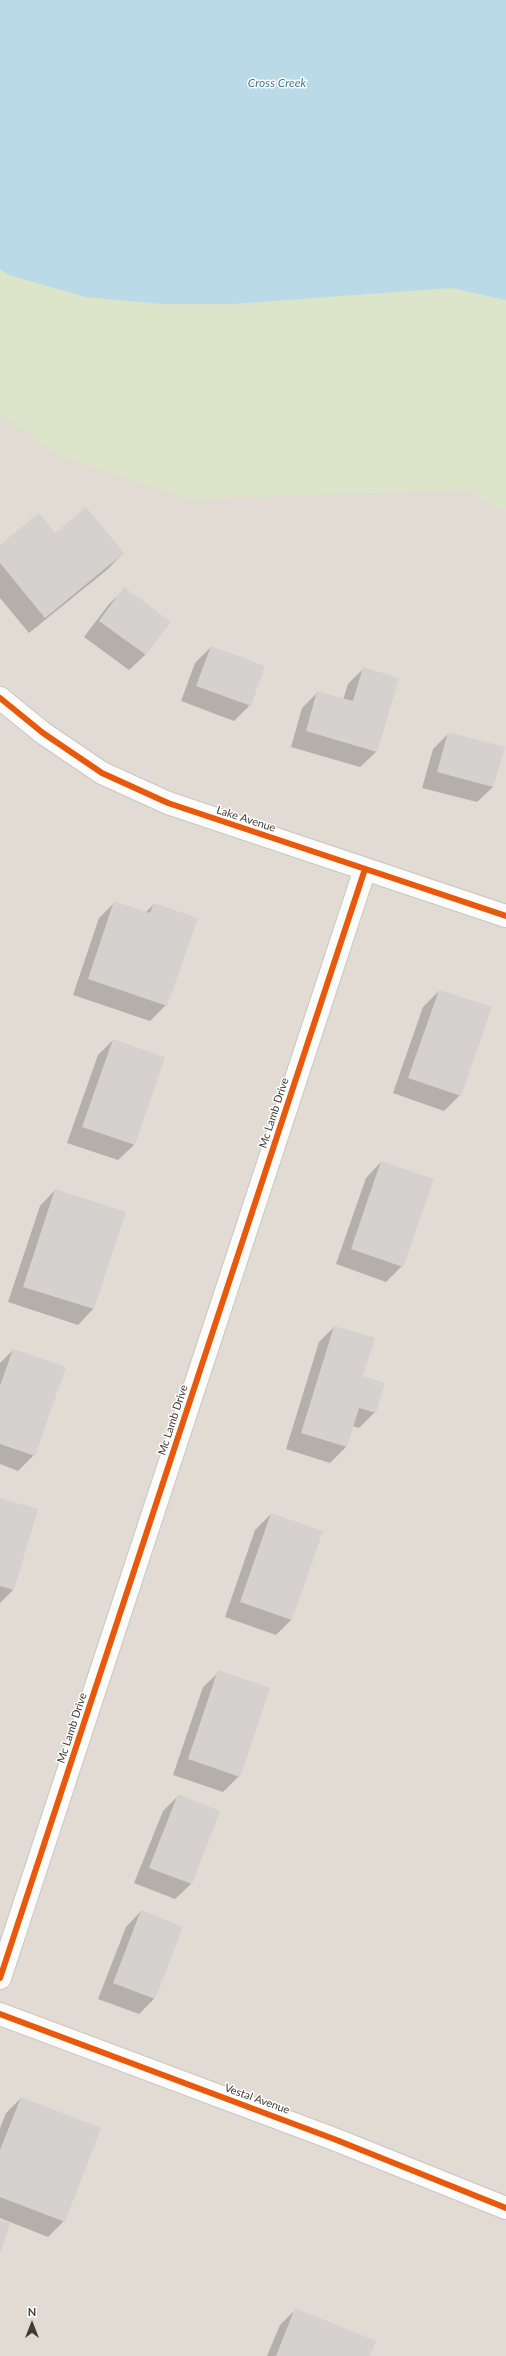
<!DOCTYPE html>
<html>
<head>
<meta charset="utf-8">
<style>
  body { margin:0 }
  #map { position:relative; width:506px; height:2356px; overflow:hidden; background:#edeae7; font-family:Lato,sans-serif }
  canvas { display:block }
  .north { position:absolute; left:12px; top:2304px; width:40px; height:40px; -webkit-text-stroke:3px #fff; paint-order:stroke; rotate:0deg; font-size:11px; font-weight:700; line-height:16px; text-align:center; color:#413b34 }
  .north::after { content:''; display:block; margin:auto; width:14px; height:18px; background:#413b34; clip-path:polygon(50% 0,100% 100%,50% 72%,0 100%) }
</style>
</head>
<body>
<div id="map">
<canvas width="506" height="2356"></canvas>
<div class="north">N</div>
</div>
<script>
const c = document.querySelector('canvas').getContext('2d');
c.lineJoin = 'round';
function fill(path, color) { c.fillStyle = color; c.fill(path, 'evenodd'); }
const poly = rows => new Path2D(rows.map(r => 'M' + r).join(''));
function strokePath(path, color, width, dash) { c.strokeStyle = color; c.lineWidth = width; c.lineCap = dash ? 'butt' : 'round'; c.setLineDash(dash || []); c.stroke(path); }
function drawText(font, color, halo, rows, align = 'center') {
  c.font = font + ' Lato,sans-serif'; c.lineWidth = 3; c.setLineDash([]); c.textBaseline = 'middle'; c.strokeStyle = halo; c.fillStyle = color; for (const [text, x, y, turn = 0] of rows) {
    c.save(); c.translate(x, y); c.rotate((+turn || 0) * Math.PI / 180); c.textAlign = isNaN(turn) ? turn : align; if (halo) c.strokeText(text, 0, 0); c.fillText(text, 0, 0); c.restore();
  }
}
fill(poly([
  [0,221,506,512,506,2356,0,2356]
]), '#e1dbd4');
fill(poly([
  [0,0,506,0,506,512,468,490,190,499,58,456,0,413]
]), '#dce4c9');
fill(poly([
  [0,0,506,0,506,300,451,288,233,304,163,304,86,297,9,275,0,269]
]), '#bbdae7');
fill(poly([
  [54,534,123,553,108,569,29,633,0,598,0,546],
  [125,589,169,622,145,655,129,670,84,637,109,604],
  [211,647,250,705,234,721,181,701,195,663],
  [364,668,376,752,360,767,291,747,302,708,318,692,343,700,348,684],
  [449,733,493,787,477,802,422,788,433,749],
  [115,902,145,913,154,904,166,1005,150,1021,73,995,99,918],
  [439,991,460,1095,444,1111,393,1093,423,1007],
  [113,1040,134,1145,118,1160,67,1143,98,1055],
  [381,1162,402,1266,386,1282,336,1264,366,1178],
  [55,1190,125,1212,93,1309,78,1325,8,1302,40,1206],
  [334,1327,362,1377,375,1412,359,1428,352,1426,346,1447,330,1463,286,1449,319,1342],
  [13,1350,34,1455,18,1471,0,1464,0,1363],
  [0,1499,13,1590,0,1603],
  [271,1514,292,1619,276,1635,225,1617,255,1530],
  [219,1672,239,1776,223,1792,173,1775,203,1687],
  [178,1796,191,1884,175,1899,134,1883,163,1811],
  [141,1911,182,1927,154,1999,139,2014,98,1999,126,1927],
  [21,2098,64,2221,48,2237,0,2218,0,2128,6,2113],
  [296,2309,369,2356,267,2356,280,2325]
]), '#0003');
fill(poly([
  [86,507,124,553,45,618,0,563,0,545,39,513,55,533],
  [124,587,171,622,146,655,99,621],
  [211,646,265,666,251,706,196,686],
  [363,667,399,678,377,752,306,731,317,691,353,701],
  [448,732,505,747,493,787,437,772],
  [114,901,150,913,154,903,198,918,167,1006,88,979],
  [439,990,492,1007,461,1096,408,1078],
  [113,1039,165,1057,135,1145,82,1127],
  [381,1161,434,1179,403,1267,351,1249],
  [55,1189,126,1212,94,1309,23,1287],
  [334,1326,375,1338,363,1376,385,1383,376,1413,359,1408,347,1447,301,1433],
  [13,1349,66,1367,35,1456,0,1444,0,1386],
  [0,1498,38,1509,14,1590,0,1586],
  [271,1513,323,1531,292,1620,240,1602],
  [218,1670,270,1688,240,1777,188,1759],
  [178,1794,220,1811,192,1884,149,1868],
  [141,1910,183,1927,155,1999,113,1983],
  [21,2097,101,2128,65,2222,0,2197,0,2150],
  [0,2220,10,2223,0,2254],
  [295,2308,376,2341,370,2356,276,2356]
]), '#d5d1ce');
const street = poly([
  [0,698,43,733,102,773,168,803,506,916],
  [0,1978,365,869],
  [0,2014,334,2139,506,2208]
]);
strokePath(street, '#c9c6c3', 24);
strokePath(street, '#fcfcfb', 22);
strokePath(poly([
  [0,698,43,733,102,773,168,803,506,916],
  [0,1978,365,869],
  [0,2014,334,2139,506,2208]
]), '#e8590c', 6);
drawText('11px', '#413b34', '#fff', [
  ["Lake Avenue",246,819,18],
  ["Mc Lamb Drive",274,1113,-72],
  ["Mc Lamb Drive",173,1420,-72],
  ["Mc Lamb Drive",72,1728,-72],
  ["Vestal Avenue",257,2099,20]
]);
drawText('italic 12px', '#387a99', '#fff', [
  ["Cross Creek",277,83]
]);
</script>
</body>
</html>
